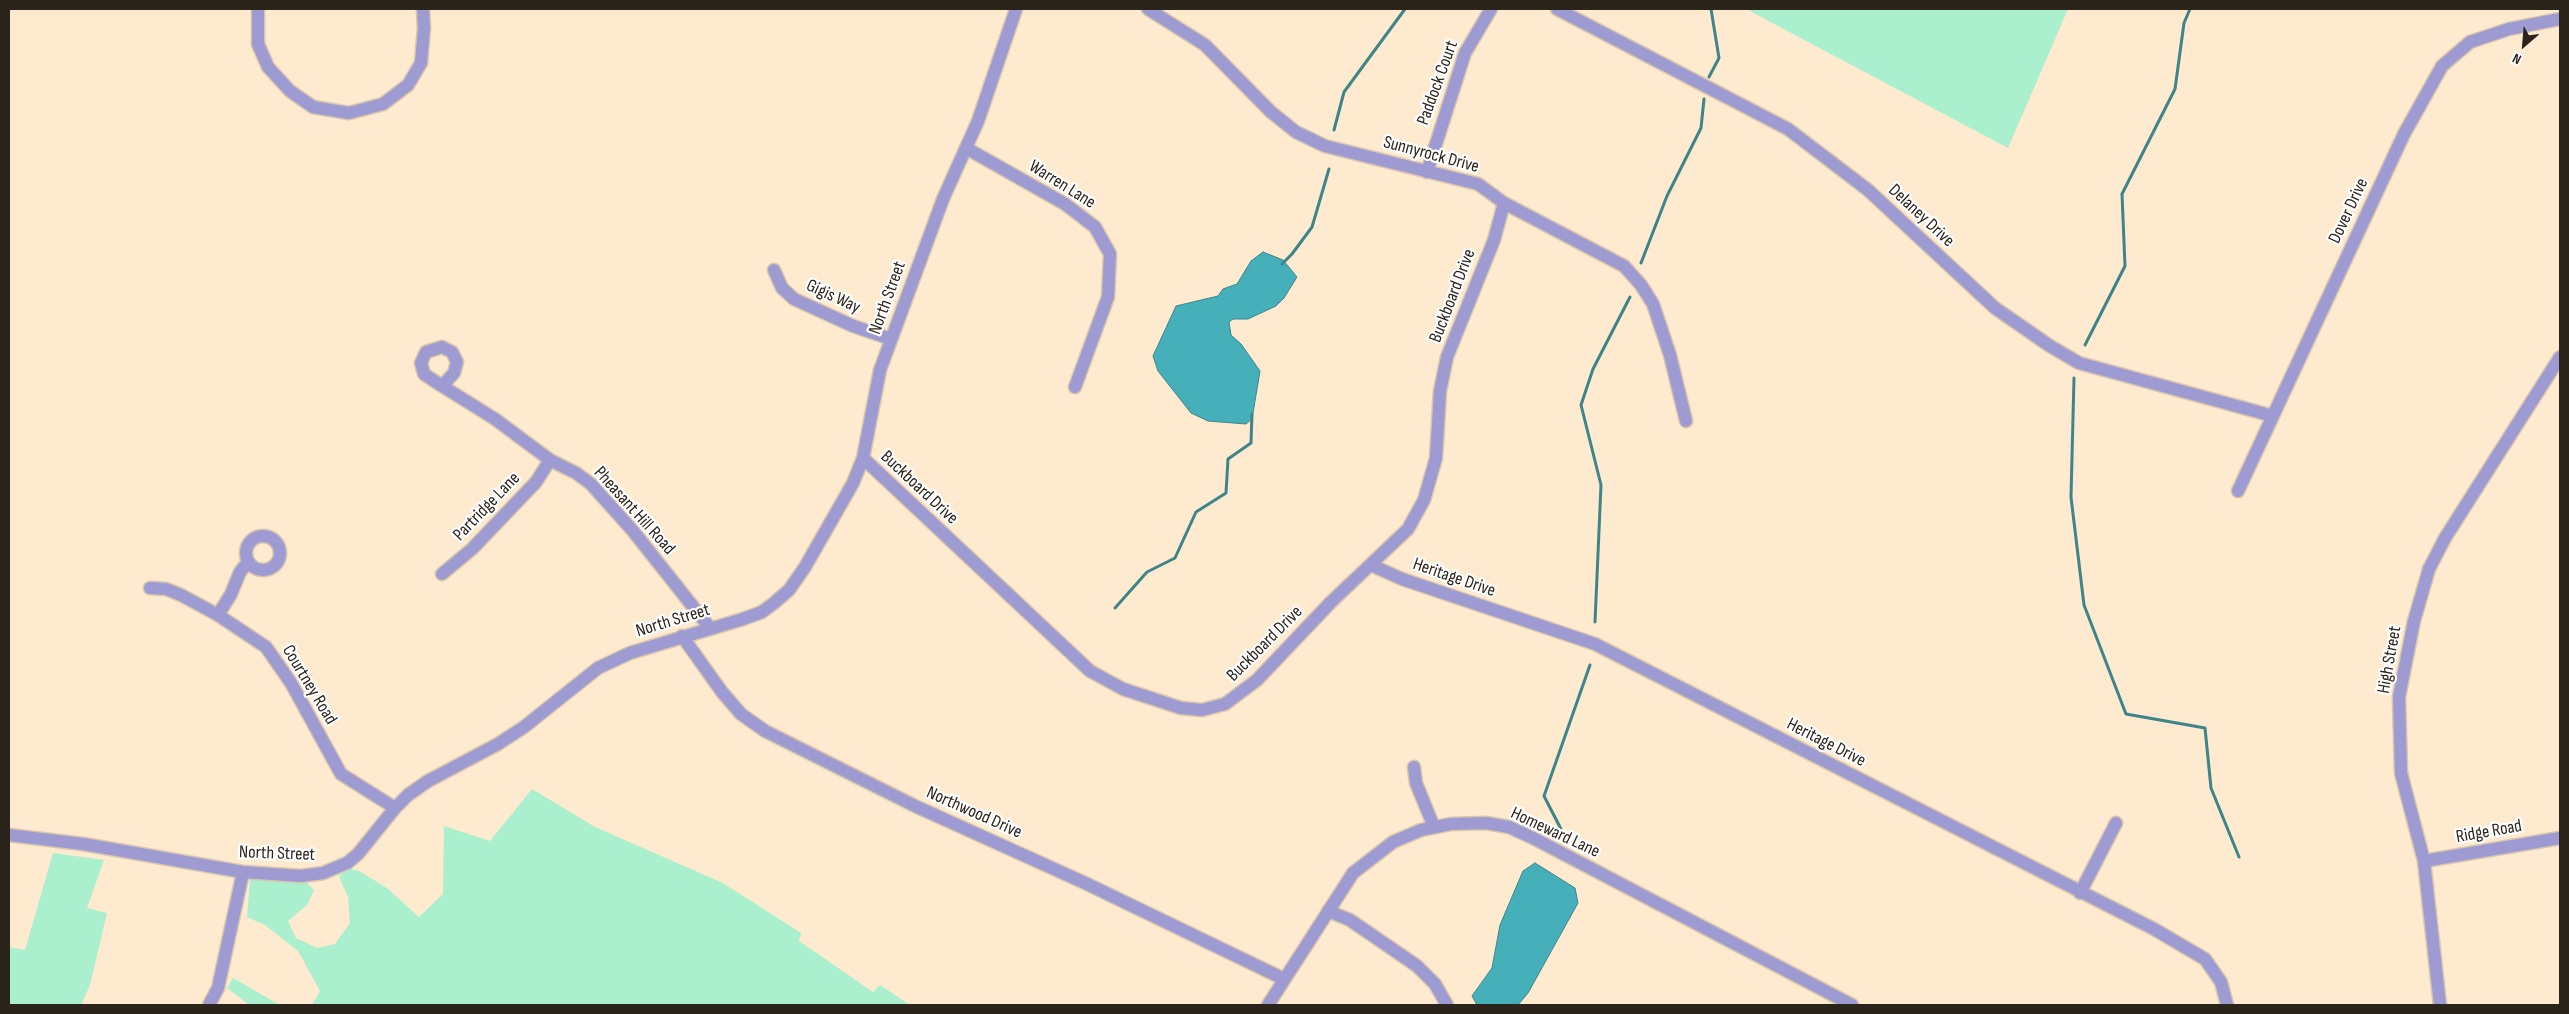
<!DOCTYPE html>
<html>
<head>
<meta charset="utf-8">
<style>
  body { margin:0 }
  #map { position:relative; width:2569px; height:1014px; overflow:hidden; background:#feeace; font-family:"Sofia Sans Condensed",sans-serif }
  canvas { display:block }
  .frame { position:absolute; inset:0; border:10px solid #2b241a; pointer-events:none }
  .north { position:absolute; left:2499px; top:20px; width:50px; height:50px; -webkit-text-stroke:4px #fff; paint-order:stroke; rotate:207deg; font-size:14px; font-weight:700; line-height:20px; text-align:center; color:#2b241a }
  .north::after { content:''; display:block; margin:auto; width:18px; height:22px; background:#2b241a; clip-path:polygon(50% 0,100% 100%,50% 72%,0 100%) }
</style>
</head>
<body>
<div id="map">
<canvas width="2569" height="1014"></canvas>
<div class="frame"></div>
<div class="north">N</div>
</div>
<script>
const c = document.querySelector('canvas').getContext('2d');
c.lineJoin = 'round';
function fill(path, color) { c.fillStyle = color; c.fill(path, 'evenodd'); }
const poly = rows => new Path2D(rows.map(r => 'M' + r).join(''));
function strokePath(path, color, width, dash) { c.strokeStyle = color; c.lineWidth = width; c.lineCap = dash ? 'butt' : 'round'; c.setLineDash(dash || []); c.stroke(path); }
function drawText(font, color, halo, rows, align = 'center') {
  c.font = font + ' "Sofia Sans Condensed",sans-serif'; c.lineWidth = 4.5; c.setLineDash([]); c.textBaseline = 'middle'; c.strokeStyle = halo; c.fillStyle = color; for (const [text, x, y, turn = 0] of rows) {
    c.save(); c.translate(x, y); c.rotate((+turn || 0) * Math.PI / 180); c.textAlign = isNaN(turn) ? turn : align; if (halo) c.strokeText(text, 0, 0); c.fillText(text, 0, 0); c.restore();
  }
}
fill(poly([
  [1746,9,2068,9,2008,148],
  [532,789,595,827,723,883,801,933,799,941,873,992,880,985,910,1005,312,1005,320,991,298,951,265,925,247,917,250,879,305,881,314,890,307,905,288,921,296,938,317,948,335,944,350,923,348,897,339,877,347,868,359,871,387,888,419,917,443,894,444,826,490,841],
  [53,853,104,860,87,908,107,913,90,985,81,1005,9,1005,9,947,25,950],
  [233,978,278,1004,292,1005,249,1005,227,988]
]), '#aaefce');
const water = poly([
  [1263,252,1283,260,1297,277,1284,298,1276,306,1248,319,1233,319,1229,322,1231,335,1241,344,1260,371,1252,419,1246,424,1208,421,1191,413,1158,371,1153,356,1176,306,1218,296,1223,289,1237,284,1251,261,1263,252],
  [1535,863,1575,888,1578,903,1528,993,1518,1005,1477,1005,1472,996,1492,968,1500,925,1523,871,1535,863]
]);
fill(water, '#45afba');
strokePath(water, '#3d858a', 1);
strokePath(poly([
  [1709,77,1719,58,1711,9],
  [1334,130,1344,92,1405,9],
  [1641,263,1667,196,1701,128,1704,99],
  [1282,264,1292,254,1312,227,1329,169],
  [2085,345,2125,266,2122,194,2175,89,2184,23,2190,9],
  [2074,378,2071,497,2084,605,2126,714,2205,728,2211,788,2239,857],
  [1115,608,1147,572,1175,558,1196,512,1226,493,1228,459,1251,443,1252,414],
  [1595,622,1601,485,1581,405,1593,369,1630,297],
  [1562,831,1544,796,1590,665]
]), '#3d858a', 3);
const minor = poly([
  [258,9,258,44,268,67,290,91,313,107,349,113,383,104,408,85,421,63,424,28,423,9],
  [1148,9,1205,45,1271,112,1296,132,1325,146,1478,184,1504,203,1624,266,1641,285,1653,304,1670,355,1686,421],
  [1557,9,1788,129,1868,190,1995,308,2050,346,2079,363,2273,416],
  [966,148,1065,204,1095,227,1110,254,1108,297,1075,387],
  [1427,172,1465,53,1491,9],
  [774,270,782,288,794,299,853,326,891,339],
  [442,347,452,352,457,362,454,373,442,386,424,374,421,363,426,352,442,347],
  [442,386,495,419,550,460,576,473,591,484,633,531,710,628],
  [863,458,1090,671,1123,689,1181,708,1202,710,1225,704,1257,680,1331,602,1408,529,1424,500,1436,458,1440,391,1447,357,1494,240,1504,203],
  [2238,491,2404,134,2442,66,2470,42,2509,29,2560,19],
  '246 553a17 17 0 1 1 34 0a17 17 0 1 1-34 0Z',
  [1371,565,1402,579,1595,644,2154,929,2205,959,2221,982,2227,1005],
  [442,574,472,549,536,482,550,460],
  [150,588,166,589,181,595,218,615,266,647,291,683,341,774,395,808],
  [218,615,231,594,240,572,248,562],
  [682,636,722,692,741,714,765,731,915,806,1085,883,1284,979],
  [1414,767,1416,783,1434,827],
  [9,835,83,844,243,872,301,876,323,873,347,863,358,854,395,808,408,795,428,781,498,744,524,727,598,668,630,653,743,619,762,612,774,603,789,590,805,567,853,483,863,458,880,370,943,199,978,121,1016,9],
  [2424,861,2560,838],
  [2080,893,2116,823],
  [1328,911,1350,920,1417,966,1435,984,1447,1005],
  [209,1005,218,988,243,872],
  [1268,1005,1353,873,1393,842,1421,830,1451,824,1486,823,1509,827,1533,838,1852,1005],
  [2440,1005,2424,861,2401,773,2399,697,2414,621,2429,569,2445,538,2560,357]
]);
strokePath(minor, '#d8c6ae', 15);
strokePath(minor, '#9e9ad2', 12);
drawText('18px', '#2b241a', '#fff', [
  ["Paddock Court",1438,83,-70],
  ["Sunnyrock Drive",1431,155,15],
  ["Warren Lane",1062,185,32],
  ["Dover Drive",2349,211,-65],
  ["Delaney Drive",1921,216,43],
  ["Buckboard Drive",1453,296,-69],
  ["Gigis Way",833,297,25],
  ["North Street",888,298,-70],
  ["Buckboard Drive",919,488,43],
  ["Partridge Lane",487,507,-46],
  ["Pheasant Hill Road",634,511,48],
  ["Heritage Drive",1454,578,19],
  ["North Street",673,621,-17],
  ["Buckboard Drive",1265,644,-45],
  ["High Street",2390,660,-80],
  ["Courtney Road",309,685,59],
  ["Heritage Drive",1826,743,27],
  ["Northwood Drive",974,813,24],
  ["Ridge Road",2489,832,-10],
  ["Homeward Lane",1555,833,25],
  ["North Street",277,854,2]
]);
</script>
</body>
</html>
